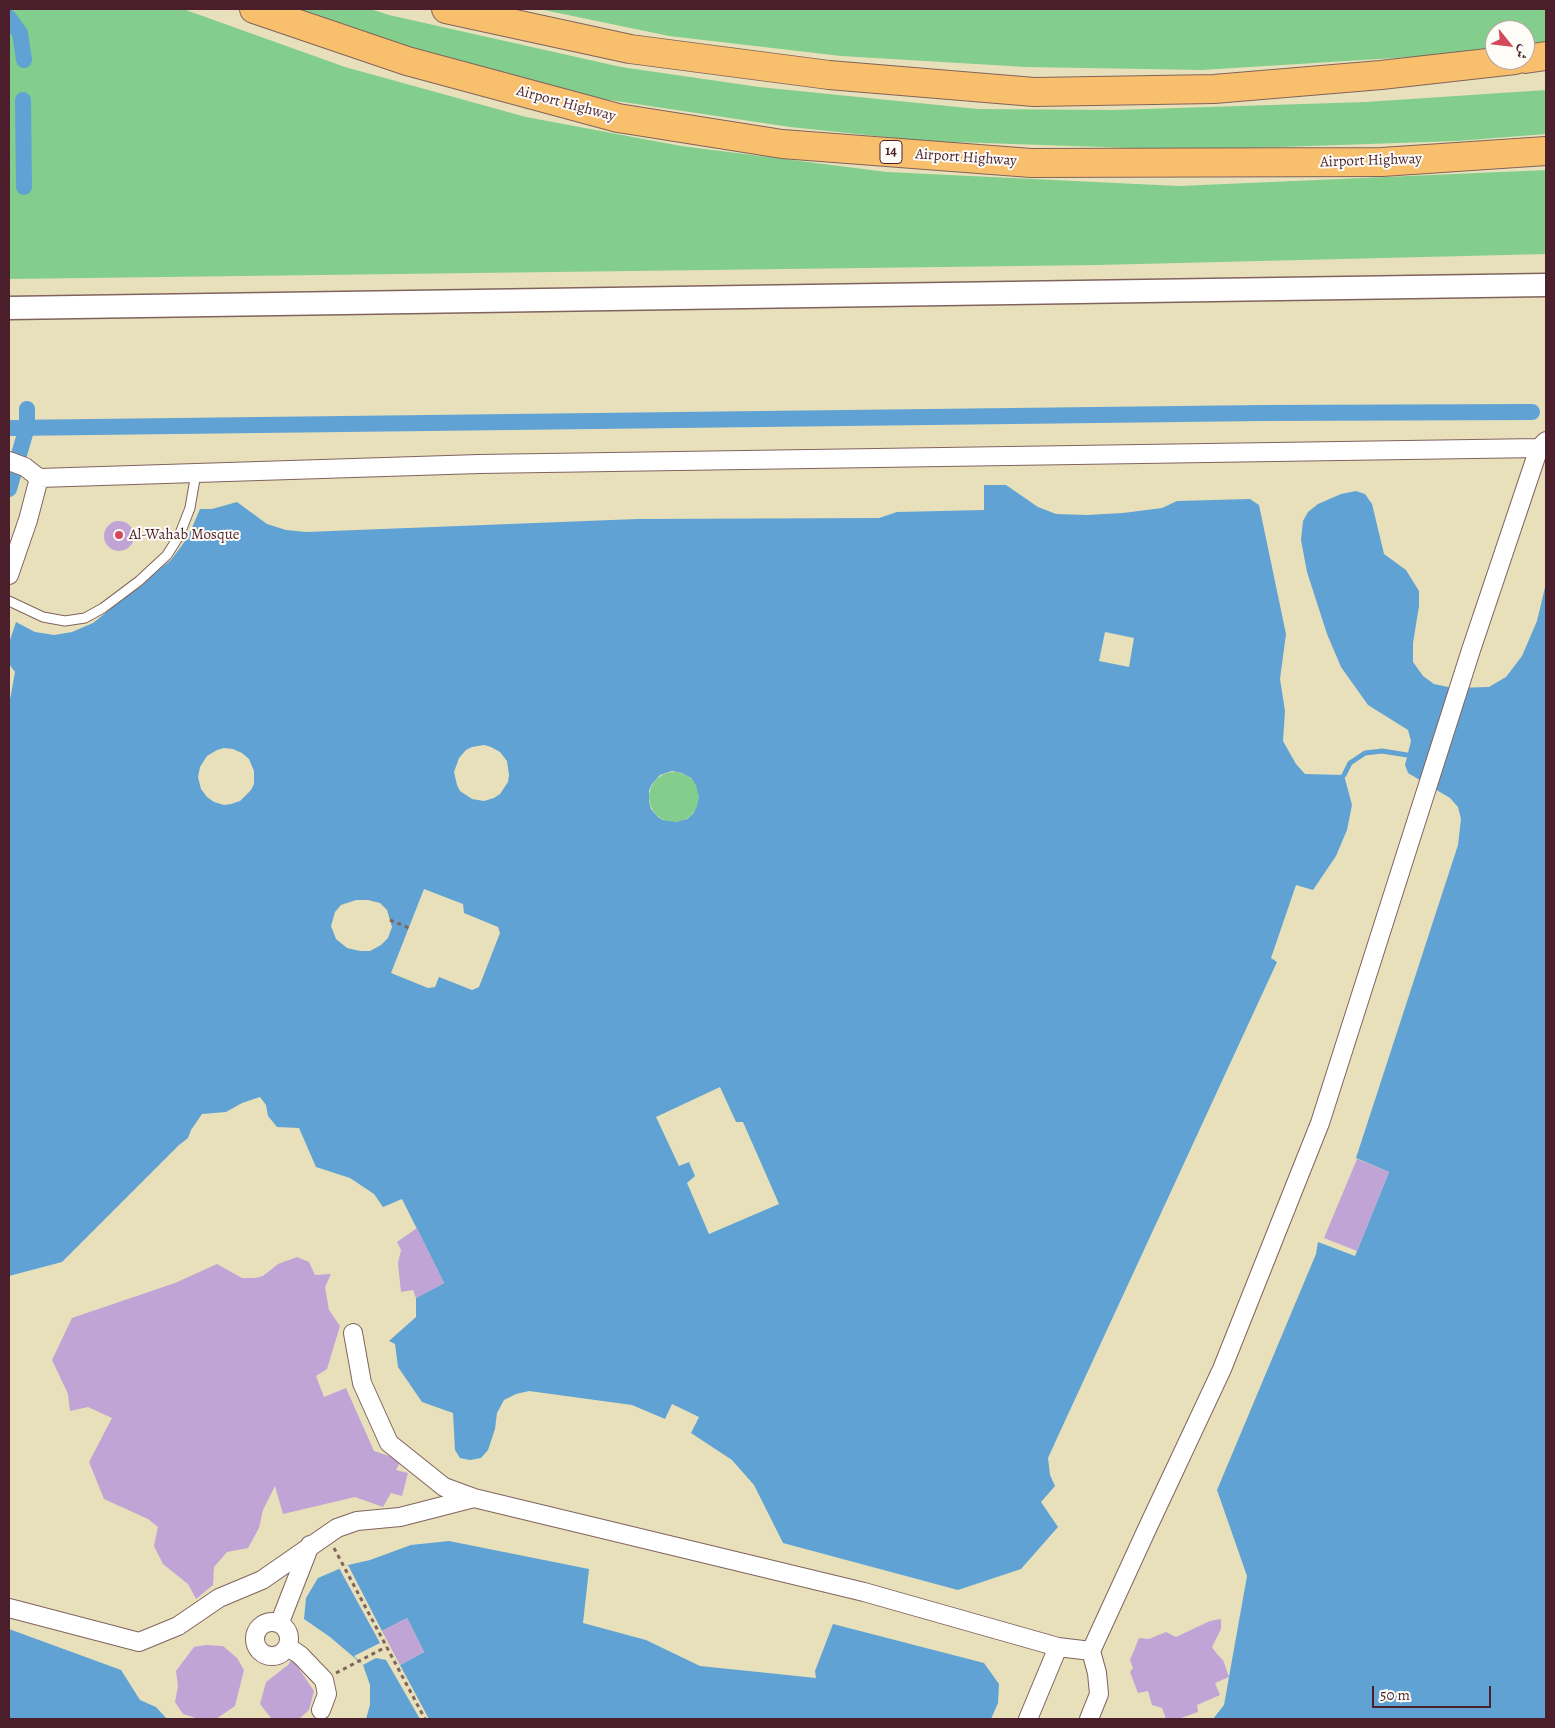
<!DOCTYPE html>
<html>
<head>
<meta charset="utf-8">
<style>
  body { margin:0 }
  #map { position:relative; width:1555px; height:1728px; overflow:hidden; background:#e7e0bb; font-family:Alegreya,Amiri,serif }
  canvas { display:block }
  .frame { position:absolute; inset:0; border:10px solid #4a1f2b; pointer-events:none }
  .north { position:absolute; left:1485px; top:20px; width:50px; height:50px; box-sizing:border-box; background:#fdfcf7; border:1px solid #b5a4a5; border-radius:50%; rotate:119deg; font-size:14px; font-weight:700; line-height:20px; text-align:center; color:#4a1f2b }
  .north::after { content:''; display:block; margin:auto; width:18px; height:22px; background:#d1495b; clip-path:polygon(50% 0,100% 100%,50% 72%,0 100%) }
  .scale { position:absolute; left:1372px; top:1686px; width:119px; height:22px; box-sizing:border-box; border:2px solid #4a1f2b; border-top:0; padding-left:6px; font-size:15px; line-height:18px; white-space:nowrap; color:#4a1f2b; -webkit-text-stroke:4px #fdfcf7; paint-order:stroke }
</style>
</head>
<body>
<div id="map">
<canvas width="1555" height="1728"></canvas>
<div class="frame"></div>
<div class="north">ش</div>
<div class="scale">50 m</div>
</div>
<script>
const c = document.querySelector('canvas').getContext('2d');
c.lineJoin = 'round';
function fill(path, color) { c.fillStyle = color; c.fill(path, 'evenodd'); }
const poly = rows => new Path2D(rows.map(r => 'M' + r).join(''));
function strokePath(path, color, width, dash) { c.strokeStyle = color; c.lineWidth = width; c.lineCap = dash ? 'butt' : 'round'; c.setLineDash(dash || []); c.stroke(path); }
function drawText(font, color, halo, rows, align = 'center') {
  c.font = font + ' Alegreya,serif'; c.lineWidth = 4; c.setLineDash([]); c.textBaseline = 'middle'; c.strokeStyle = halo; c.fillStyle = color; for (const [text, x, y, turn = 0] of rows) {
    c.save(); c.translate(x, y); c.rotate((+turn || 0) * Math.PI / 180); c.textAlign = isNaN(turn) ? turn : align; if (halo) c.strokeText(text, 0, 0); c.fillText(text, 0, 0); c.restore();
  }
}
fill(poly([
  [9,9,183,9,345,67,526,117,681,146,887,172,1179,186,1546,170,1546,254,1097,265,9,279],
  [285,9,370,9,389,15,621,67,759,87,978,109,1113,110,1366,102,1546,90,1546,134,1457,141,1191,150,924,141,790,127,576,95,442,62],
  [539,9,1546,9,1546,45,1525,47,1525,30,1495,30,1495,50,1459,54,1202,70,1026,67,841,56,669,36],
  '649 797a25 25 0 1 1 50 0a25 25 0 1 1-50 0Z'
]), '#83ce8c');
fill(poly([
  [984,485,1006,485,1038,507,1056,514,1087,515,1123,513,1162,508,1177,501,1250,499,1259,505,1286,634,1280,679,1285,711,1283,741,1296,764,1305,774,1344,775,1352,805,1347,830,1336,856,1313,890,1296,885,1271,958,1277,962,1058,1436,1048,1458,1050,1475,1055,1486,1041,1502,1058,1527,1021,1569,958,1590,783,1543,754,1485,732,1460,691,1433,699,1417,672,1404,665,1419,632,1405,529,1391,516,1394,504,1400,497,1413,495,1429,488,1450,481,1458,470,1460,460,1458,455,1450,453,1413,422,1402,398,1367,395,1344,389,1341,416,1317,416,1298,444,1283,402,1199,383,1207,374,1194,350,1178,316,1167,299,1128,277,1127,268,1116,266,1105,260,1097,242,1103,226,1112,202,1114,191,1130,188,1138,179,1145,62,1262,9,1276,9,705,15,672,9,664,9,643,16,622,35,632,54,635,72,632,93,623,171,560,188,537,200,509,212,509,237,502,267,524,286,530,306,532,637,519,879,518,897,512,984,510],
  [1105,632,1134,638,1129,667,1099,661],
  [484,745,491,747,500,752,507,761,509,775,508,782,500,794,494,798,484,801,472,799,460,791,457,785,454,772,459,758,466,750,472,747],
  [224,748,233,749,242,753,249,759,254,771,254,784,251,790,240,801,231,804,224,805,214,802,207,797,201,789,198,777,200,767,207,756,217,750],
  [672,771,682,773,691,778,696,785,699,797,697,806,693,814,687,819,676,822,663,820,658,817,651,809,649,802,649,790,652,784,660,775],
  [424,889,463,904,464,913,498,927,500,933,479,987,472,990,439,977,435,987,428,988,391,973],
  [356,900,368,900,380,903,387,910,392,927,388,938,381,945,370,951,360,951,347,948,336,939,331,926,335,912,341,905],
  [720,1087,736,1122,743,1122,779,1204,709,1234,687,1183,695,1176,689,1162,679,1166,656,1117],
  [1356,491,1365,494,1372,504,1384,554,1406,570,1419,591,1419,606,1413,643,1413,662,1423,676,1434,684,1453,688,1489,687,1506,677,1522,656,1537,621,1546,583,1546,1719,1213,1719,1224,1705,1247,1576,1217,1490,1316,1254,1318,1242,1355,1256,1389,1172,1356,1158,1458,845,1461,819,1458,807,1450,798,1408,773,1405,765,1411,741,1408,730,1368,705,1341,667,1327,634,1307,572,1301,540,1303,521,1308,512,1318,504,1341,494],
  [449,1541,589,1569,583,1623,646,1640,700,1666,816,1678,815,1671,833,1624,984,1663,999,1684,998,1703,991,1719,366,1719,370,1705,370,1685,363,1665,330,1637,304,1619,306,1598,318,1578,348,1565,370,1560,411,1545],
  [9,1629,121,1670,140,1700,156,1707,167,1719,9,1719]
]), '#60a2d4');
fill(poly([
  [348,1565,382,1631,407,1618,424,1652,400,1665,429,1719,420,1719,386,1660,376,1658,363,1665,354,1656,380,1643,339,1568]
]), '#e7e0bb');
strokePath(poly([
  [1344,775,1350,763,1365,753,1382,751,1407,755]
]), '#60a2d4', 5);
strokePath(poly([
  [9,18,20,33,24,60],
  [23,100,24,187],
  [9,428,1263,413,1532,412],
  [9,489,27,427,27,409]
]), '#60a2d4', 16);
fill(poly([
  '104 536a15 15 0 1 1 30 0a15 15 0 1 1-30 0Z',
  [1357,1159,1389,1172,1357,1251,1324,1238],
  [417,1228,444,1283,416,1298,413,1290,401,1292,398,1263,401,1250,397,1242],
  [297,1257,309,1262,315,1275,331,1274,325,1287,329,1310,340,1326,327,1369,316,1376,324,1397,346,1388,374,1451,401,1460,396,1470,408,1473,402,1496,391,1493,383,1507,355,1497,283,1514,275,1486,263,1510,259,1528,248,1548,227,1552,214,1567,213,1585,196,1599,188,1584,163,1564,154,1546,158,1527,148,1519,104,1499,89,1462,112,1418,88,1407,70,1411,68,1394,52,1360,72,1318,175,1283,217,1264,242,1278,255,1278,263,1276,278,1264],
  [407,1618,424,1652,400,1665,382,1631],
  [1221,1619,1221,1629,1212,1647,1217,1654,1223,1660,1229,1677,1215,1683,1220,1695,1197,1705,1198,1712,1178,1719,1166,1719,1162,1708,1152,1705,1148,1691,1138,1693,1130,1672,1133,1668,1130,1660,1139,1638,1149,1639,1166,1632,1176,1637,1210,1621],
  [206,1645,223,1646,237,1658,244,1670,235,1706,216,1719,199,1719,183,1714,175,1702,178,1686,176,1671,194,1647],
  [293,1657,298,1660,297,1666,314,1691,309,1710,299,1719,271,1718,260,1704,266,1682,288,1665]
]), '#bfa4d5');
const service = poly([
  [9,601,43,617,65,621,85,618,103,608,139,581,167,555,179,536,190,508,196,473]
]);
const minor = poly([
  [9,461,25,467,39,478,479,464,1539,448],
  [9,575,28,520,39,478],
  [353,1333,362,1383,389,1443,444,1487,474,1498],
  [9,1608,139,1642,178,1626,219,1598,262,1580,337,1528,357,1521,400,1517,474,1498,864,1592,1058,1647,1091,1651],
  [280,1622,310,1545],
  '255 1639a17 17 0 1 1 34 0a17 17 0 1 1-34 0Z',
  [288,1647,300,1655,324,1680,327,1694,321,1710],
  [1028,1719,1058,1647],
  [1089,1719,1099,1694,1097,1673,1091,1651,1147,1529,1222,1369,1320,1123,1471,650,1539,448,1546,441]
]);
const tertiary = poly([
  [9,308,1546,285]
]);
const motorway = poly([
  [254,9,407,61,618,118,782,144,1031,163,1382,162,1546,151],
  [446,9,630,49,829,75,1034,92,1214,89,1381,75,1515,60],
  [1525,59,1546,56]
]);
strokePath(service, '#81635d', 11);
strokePath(minor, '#81635d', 20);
strokePath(tertiary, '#81635d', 25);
strokePath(motorway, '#81635d', 30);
strokePath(poly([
  [390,920,409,928],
  [334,1548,425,1719],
  [336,1673,386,1647]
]), '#81635d', 3, [4, 4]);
strokePath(service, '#fff', 9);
strokePath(minor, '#fff', 18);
strokePath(tertiary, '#fff', 22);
strokePath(motorway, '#f8bf6c', 28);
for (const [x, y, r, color] of [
  [119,535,5,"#d1495b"]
]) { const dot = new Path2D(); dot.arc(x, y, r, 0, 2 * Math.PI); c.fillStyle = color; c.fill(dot); strokePath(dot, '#fdfcf7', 2); }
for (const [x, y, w] of [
  [891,152,22]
]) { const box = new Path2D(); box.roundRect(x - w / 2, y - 11.5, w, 23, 4); c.fillStyle = '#fdfcf7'; c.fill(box); strokePath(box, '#4a1f2b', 1); }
drawText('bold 14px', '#4a1f2b', null, [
  ["14",891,152]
]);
drawText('15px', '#4a1f2b', '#fdfcf7', [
  ["Airport Highway",566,104,15],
  ["Airport Highway",966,158,4],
  ["Airport Highway",1371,161,-2]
]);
drawText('15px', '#4a1f2b', '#fdfcf7', [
  ["Al-Wahab Mosque",129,535]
], 'left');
</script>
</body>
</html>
